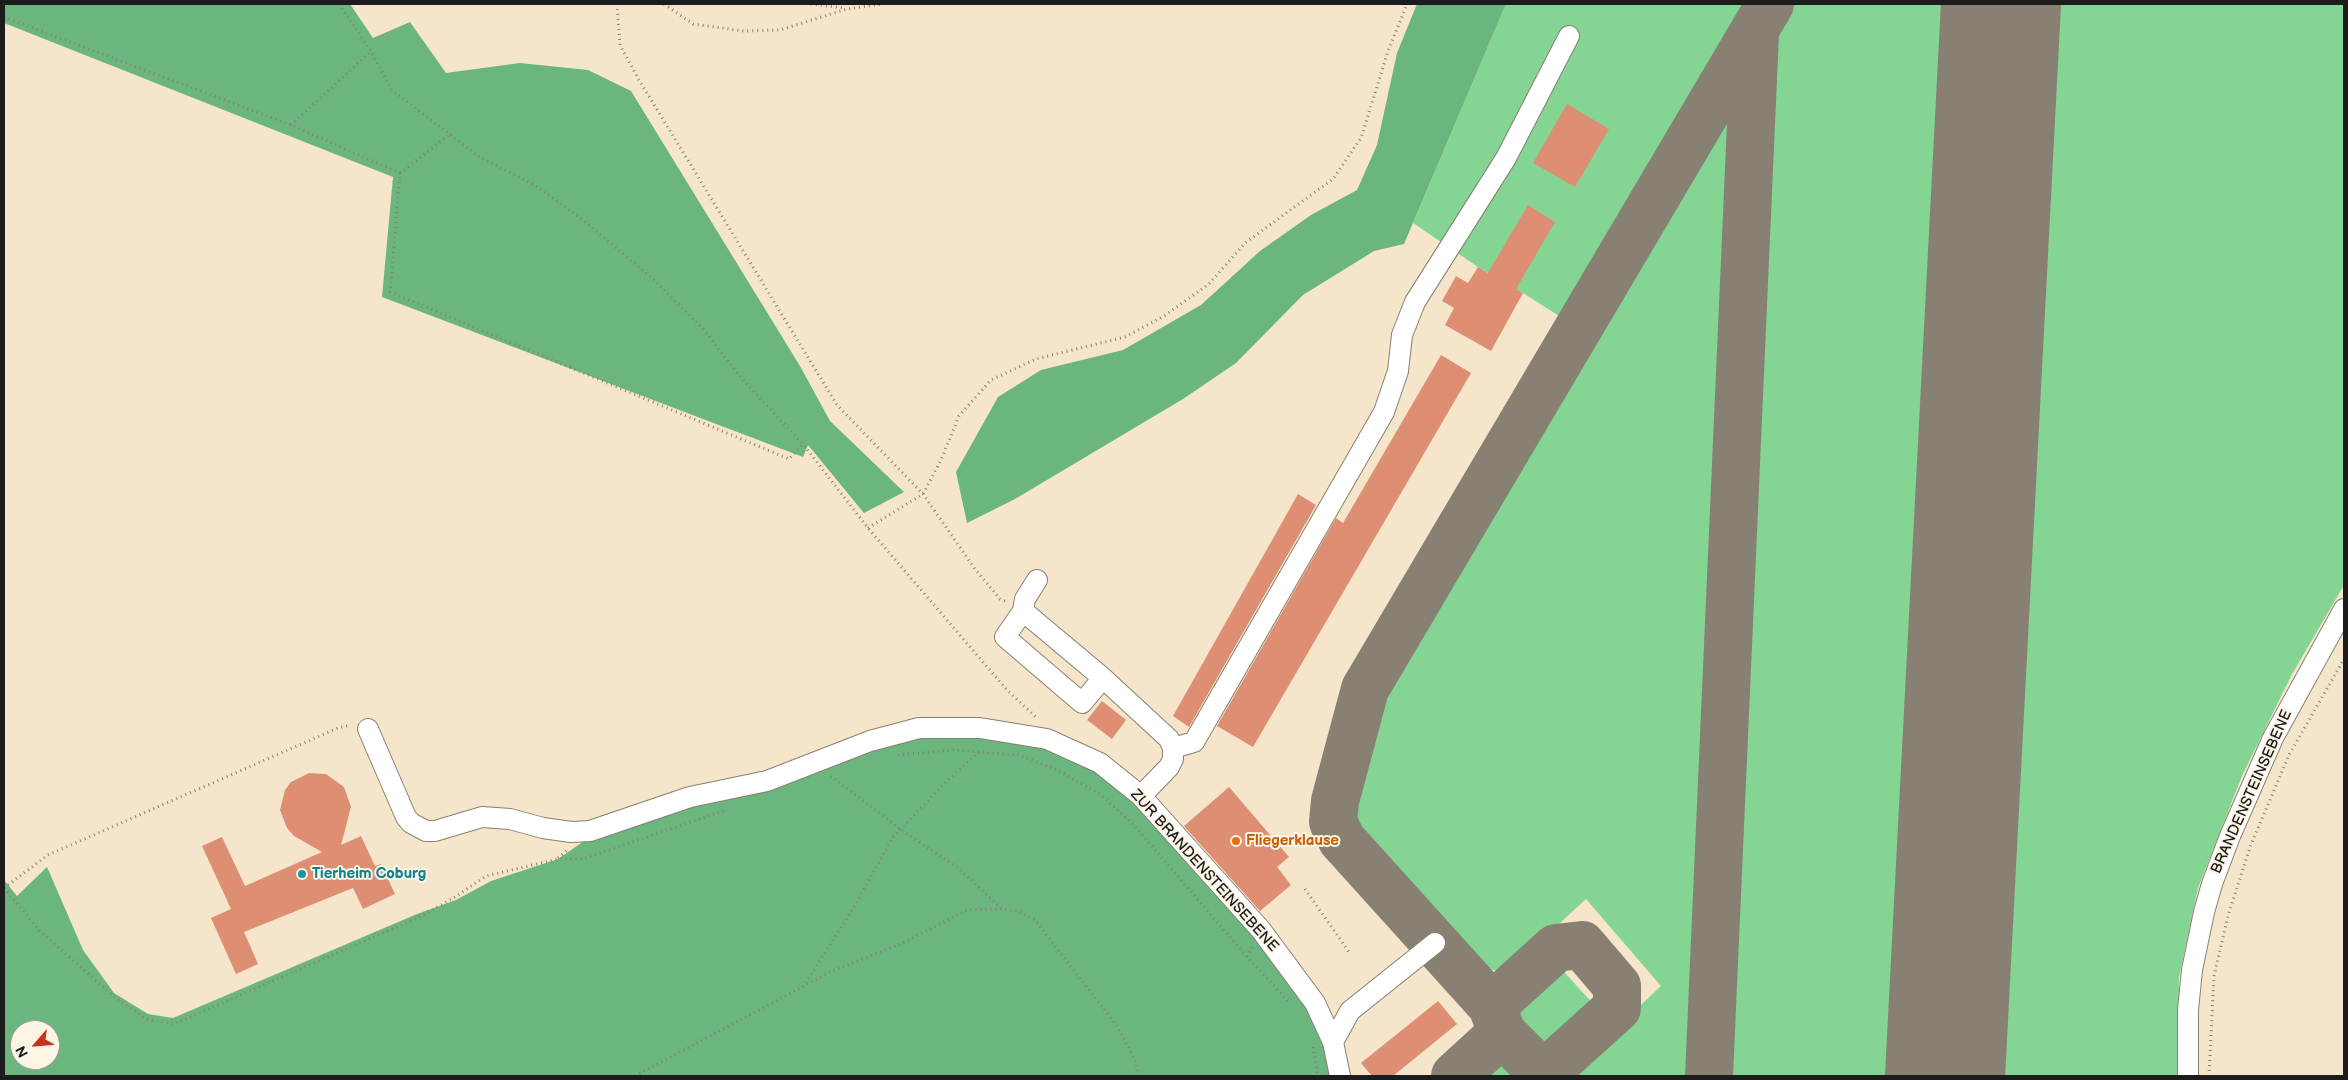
<!DOCTYPE html>
<html>
<head>
<meta charset="utf-8">
<style>
  body { margin:0 }
  #map { position:relative; width:2348px; height:1080px; overflow:hidden; background:#f5e5ca; font-family:"Balsamiq Sans",sans-serif }
  canvas { display:block }
  .frame { position:absolute; inset:0; border:5px solid #1c1c1c; pointer-events:none }
  .north { position:absolute; left:10px; top:1020px; width:50px; height:50px; box-sizing:border-box; background:#fcf5e5; border:1px solid #a29e95; border-radius:50%; rotate:243deg; font-size:14px; font-weight:700; line-height:20px; text-align:center; color:#1c1c1c }
  .north::after { content:''; display:block; margin:auto; width:18px; height:22px; background:#c8321e; clip-path:polygon(50% 0,100% 100%,50% 72%,0 100%) }
</style>
</head>
<body>
<div id="map">
<canvas width="2348" height="1080"></canvas>
<div class="frame"></div>
<div class="north">N</div>
</div>
<script>
const c = document.querySelector('canvas').getContext('2d');
c.lineJoin = 'round';
function fill(path, color) { c.fillStyle = color; c.fill(path, 'evenodd'); }
const poly = rows => new Path2D(rows.map(r => 'M' + r).join(''));
function strokePath(path, color, width, dash) { c.strokeStyle = color; c.lineWidth = width; c.lineCap = dash ? 'butt' : 'round'; c.setLineDash(dash || []); c.stroke(path); }
function drawText(font, color, halo, rows, align = 'center') {
  c.font = font + ' "Balsamiq Sans",sans-serif'; c.lineWidth = 4; c.setLineDash([]); c.textBaseline = 'middle'; c.strokeStyle = halo; c.fillStyle = color; for (const [text, x, y, turn = 0] of rows) {
    c.save(); c.translate(x, y); c.rotate((+turn || 0) * Math.PI / 180); c.textAlign = isNaN(turn) ? turn : align; if (halo) c.strokeText(text, 0, 0); c.fillText(text, 0, 0); c.restore();
  }
}
fill(poly([
  [1506,4,2344,4,2344,585,2291,676,2242,776,2198,888,2179,977,2179,1076,1575,1076,1584,1059,1661,986,1586,899,1508,971,1483,969,1354,832,1348,808,1364,722,1377,680,1586,333,1523,293,1478,267,1413,223],
  [1557,964,1595,1006,1556,1039,1537,1043,1516,1021,1518,1001],
  [1493,1051,1504,1055,1523,1076,1489,1076,1478,1063]
]), '#84d494');
fill(poly([
  [4,4,350,4,373,38,410,22,446,73,520,63,588,70,631,91,800,366,830,421,904,492,864,513,808,445,803,457,382,297,393,177,4,23],
  [1417,4,1506,4,1404,244,1374,251,1303,295,1236,363,1183,399,1015,499,967,523,956,472,998,397,1041,370,1123,350,1201,305,1260,251,1311,215,1357,190,1377,145,1397,53],
  [920,731,1049,743,1139,798,1312,1005,1339,1076,4,1076,4,880,17,896,47,867,83,950,114,993,148,1014,173,1018,417,914,456,900,491,881,558,859,593,835],
  [20,1030,50,1030,50,1060,20,1060]
]), '#6bb67e');
strokePath(poly([
  [1492,1006,1556,948,1582,945,1617,986,1617,1008,1544,1074],
  [1455,1076,1502,1033],
  [1545,1076,1502,1033,1492,1006,1342,840,1333,822,1335,801,1365,689,1770,4],
  [1709,1076,1755,33]
]), '#888073', 48);
strokePath(poly([
  [1945,1076,2001,4]
]), '#888073', 120);
fill(poly([
  [1567,104,1609,129,1575,187,1533,163],
  [1528,205,1555,222,1516,289,1523,293,1491,351,1445,325,1454,308,1442,301,1456,276,1468,283,1478,267,1488,273],
  [1441,355,1471,373,1253,747,1217,726,1336,518,1343,523],
  [1298,494,1316,505,1189,727,1173,716],
  [1102,701,1126,720,1112,739,1087,720],
  [309,773,326,774,344,787,351,807,341,845,361,836,375,866,381,864,395,894,363,909,353,888,244,932,258,964,236,974,211,918,231,909,202,846,222,837,245,886,322,852,294,836,287,828,280,810,285,790,291,782],
  [1229,787,1289,857,1277,867,1291,885,1260,911,1184,826],
  [1438,1001,1457,1024,1393,1076,1372,1076,1361,1063]
]), '#de8f73');
const minor = poly([
  [1037,580,1025,599,1023,611,1103,678,1169,739,1173,748,1173,759,1169,767,1141,796],
  [1023,611,1005,637,1082,703,1103,678],
  [368,729,406,817,411,823,426,831,435,831,482,817,510,819,543,828,571,832,590,831,690,797,767,781,870,741,919,728,980,728,1047,739,1100,763,1141,796,1261,930,1315,1003,1333,1042,1340,1076],
  [1173,748,1194,742,1384,412,1398,371,1402,335,1415,302,1506,158,1569,36],
  [1333,1042,1350,1011,1435,943],
  [2188,1076,2188,1010,2192,970,2204,912,2212,884,2230,836,2273,738,2344,609]
]);
strokePath(minor, '#888073', 22);
strokePath(poly([
  [339,4,371,51,392,90,478,156,536,186,583,220,654,280,703,329,742,379,803,444,868,528,1007,690,1038,719],
  [617,4,620,45,639,80,837,405,923,494,975,569,1000,599,1007,602],
  [664,4,693,24,744,31,780,30,847,9,883,4],
  [811,4,844,8],
  [4,17,291,125,400,173,390,292,789,459,803,444],
  [291,125,371,51],
  [400,173,449,135],
  [868,528,923,494,941,460,959,416,991,380,1036,359,1125,337,1164,316,1209,284,1245,243,1333,179,1361,138,1388,51,1407,4],
  [898,755,953,750,1018,755,1053,768,1100,794,1133,824,1247,957,1288,1001],
  [831,776,900,829,958,868,1001,908],
  [558,858,569,849],
  [4,888,40,931,112,995,146,1019,174,1024,417,918,452,899,486,876,558,859,583,859,726,810],
  [4,888,48,855,338,728,351,725],
  [1305,889,1349,952],
  [1247,957,1252,947],
  [803,987,854,907,893,837,949,779,979,752],
  [1313,1047,1318,1076],
  [635,1076,832,971,903,943,967,910,1002,909,1018,911,1035,920,1117,1026,1135,1060,1139,1076],
  [2209,1076,2214,976,2228,916,2250,847,2289,755,2344,659]
]), '#888073', 3, [1, 4]);
strokePath(minor, '#fff', 20);
for (const [x, y, r, color] of [
  [1236,841,5,"#e8710a"],
  [302,874,5,"#0f9aa8"]
]) { const dot = new Path2D(); dot.arc(x, y, r, 0, 2 * Math.PI); c.fillStyle = color; c.fill(dot); strokePath(dot, '#fcf5e5', 2); }
drawText('15px', '#1c1c1c', '#fcf5e5', [
  ["BRANDENSTEINSEBENE",2252,792,-66],
  ["ZUR BRANDENSTEINSEBENE",1204,871,48]
]);
drawText('bold 15px', '#c56008', '#fcf5e5', [
  ["Fliegerklause",1246,841]
], 'left');
drawText('bold 15px', '#0d838f', '#fcf5e5', [
  ["Tierheim Coburg",312,874]
], 'left');
</script>
</body>
</html>
